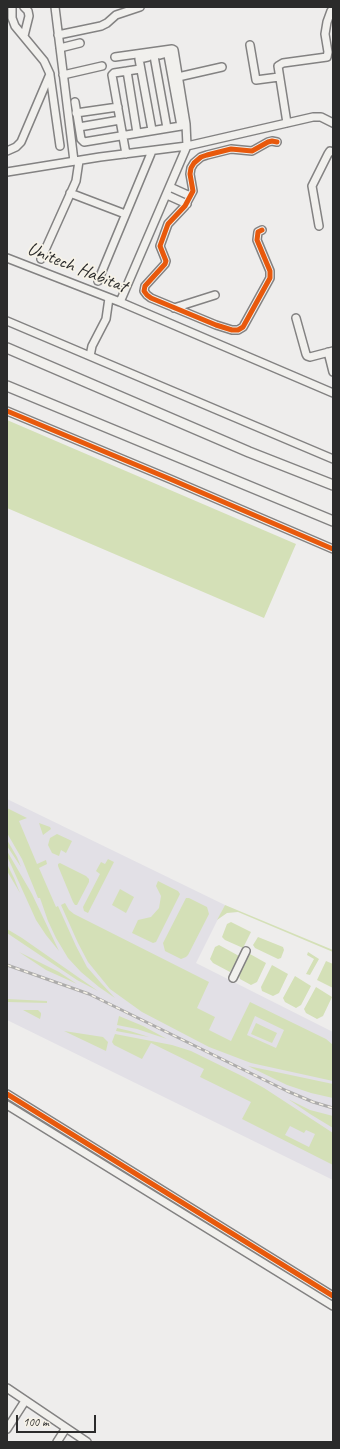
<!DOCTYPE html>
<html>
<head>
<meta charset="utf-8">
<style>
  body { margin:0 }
  #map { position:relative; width:340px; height:1449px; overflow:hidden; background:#eeedec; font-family:Caveat,sans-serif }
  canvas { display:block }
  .frame { position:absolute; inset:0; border:8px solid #2b2b2b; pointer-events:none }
  .scale { position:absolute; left:16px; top:1415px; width:80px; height:18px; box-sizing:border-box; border:2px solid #2b2b2b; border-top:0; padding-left:5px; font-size:12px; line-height:14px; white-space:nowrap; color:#2b2b2b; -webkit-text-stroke:3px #f7f3e8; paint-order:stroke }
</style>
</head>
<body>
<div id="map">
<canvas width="340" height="1449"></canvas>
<div class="frame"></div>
<div class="scale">100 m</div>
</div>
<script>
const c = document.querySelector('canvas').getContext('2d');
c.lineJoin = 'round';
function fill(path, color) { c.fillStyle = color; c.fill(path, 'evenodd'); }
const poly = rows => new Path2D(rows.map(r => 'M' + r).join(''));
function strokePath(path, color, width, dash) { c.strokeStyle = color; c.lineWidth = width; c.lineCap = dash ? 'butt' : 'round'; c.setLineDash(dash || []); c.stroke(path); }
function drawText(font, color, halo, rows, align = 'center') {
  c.font = font + ' Caveat,sans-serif'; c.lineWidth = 3.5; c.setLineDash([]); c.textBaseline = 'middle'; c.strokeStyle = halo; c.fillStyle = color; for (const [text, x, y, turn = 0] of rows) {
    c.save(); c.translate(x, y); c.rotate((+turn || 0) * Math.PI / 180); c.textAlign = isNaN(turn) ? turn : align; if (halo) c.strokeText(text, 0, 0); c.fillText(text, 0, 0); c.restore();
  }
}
fill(poly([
  [7,799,225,905,196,963,333,1032,333,1180,7,1020]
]), '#e2e0e6');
fill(poly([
  [7,420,296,544,264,618,7,508],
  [7,808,27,818,19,821,37,864,46,860,47,864,39,868,56,907,58,906,76,946,87,967,101,983,115,998,99,987,81,972,68,958,56,938,48,921,40,898,38,898,22,859,7,833],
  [39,823,50,827,51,829,43,835],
  [57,834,72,841,66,853,61,850,59,856,52,853,48,845,50,838],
  [7,840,17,857,21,867,7,846],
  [7,851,32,894,59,951,46,935,36,920,7,856],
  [108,859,114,862,88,913,84,911,83,907,100,874,96,871,101,862,105,864],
  [60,863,86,876,89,879,89,882,77,905,75,905,73,902,58,866,58,864],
  [7,864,14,878,20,893,7,871],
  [158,881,178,891,180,894,156,942,153,943,132,933,138,920,151,917,159,908,161,896,156,886],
  [120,889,134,897,126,913,112,905],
  [186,898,189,898,207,907,209,914,188,955,186,957,181,959,165,951,163,943],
  [65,903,69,910,74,914,209,982,197,1008,215,1017,209,1030,231,1041,250,1002,326,1039,333,1045,333,1081,251,1063,209,1047,142,1012,110,989,88,962,78,943,61,905],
  [255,1016,284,1030,276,1048,247,1035],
  [225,905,333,950,333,952,238,912,227,913,217,920],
  [231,922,251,932,243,948,225,940,222,937,227,924],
  [7,929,22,938,98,991,77,980,7,933],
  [258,937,283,947,284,950,281,958,278,959,255,948,253,945],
  [219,945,239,956,230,972,213,963,210,959,215,947],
  [19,952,59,972,77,984,46,970],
  [308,952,319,959,310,975,306,974,314,959,307,955],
  [250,954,266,963,257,982,251,985,240,979,239,975],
  [326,961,333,964,333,988,317,980],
  [272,965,288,974,279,993,273,996,262,991,261,987],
  [295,976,311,986,301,1005,296,1008,285,1002,283,998],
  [316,987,332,997,323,1016,317,1019,306,1013,304,1009],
  [7,999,47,1001,47,1003,7,1002],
  [23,1010,38,1010,41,1013,41,1015,40,1019],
  [119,1016,143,1026,167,1039,137,1029,117,1025],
  [256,1023,277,1033,272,1043,251,1034],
  [117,1028,130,1031,149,1037,116,1031],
  [64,1031,103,1037,108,1042,106,1051],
  [115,1034,172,1045,191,1051,244,1077,264,1088,333,1133,333,1165,242,1119,251,1102,200,1077,204,1069,151,1043,142,1059,114,1045,112,1042],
  [290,1126,304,1133,306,1130,315,1134,309,1147,285,1135],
  [248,1066,333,1084,333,1098,311,1093,287,1085],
  [288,1099,310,1110,333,1116,333,1128,310,1114]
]), '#d4e0b7');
const minor = poly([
  [24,7,28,11,29,16,24,36],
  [55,7,74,161],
  [58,35,101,26,107,23,116,15,140,7],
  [250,45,256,80,279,77],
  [60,48,80,43],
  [154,56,167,128],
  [115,57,172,49,174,50,186,124,187,146,120,302],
  [148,57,139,59,152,130],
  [127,71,137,133],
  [50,75,60,146],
  [63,75,102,66],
  [178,77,222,67],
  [75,102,81,139,84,142,181,126,168,55,167,53,160,55],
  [76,113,118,107],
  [287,123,278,66,283,63,327,57,328,52,325,34,327,22,331,11],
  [79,127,120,120],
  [7,151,16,147,21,142,50,74,44,61,15,26,12,18,12,7],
  [126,154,112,75,114,73,140,69],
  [7,172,100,157,187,146,313,117,321,117,333,123],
  [170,187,190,196],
  [70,193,125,214],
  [167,195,187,204],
  [319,226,312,186,328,154,330,151,333,152],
  [262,230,258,232,257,240,270,271,270,278,243,327,238,330,232,330,216,325,151,298,147,295,144,291,145,286,165,264,166,261,160,246,168,224,185,206,193,191,190,174,191,168,194,163,201,157,207,155,231,149,252,151,268,142,272,141,277,142],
  [7,258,120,302,333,393],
  [41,259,76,181,79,161],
  [98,281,152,151],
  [174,308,215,295],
  [296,318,306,354,307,356,310,357,333,351],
  [7,321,333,459],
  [328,352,333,372],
  [90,356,92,346,106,319,109,298],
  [7,411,170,479,333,549],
  [233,978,246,951],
  [7,1094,333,1296],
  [7,1105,333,1306],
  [7,1388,87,1442],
  [7,1429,25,1401],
  [57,1442,66,1428]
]);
const major = poly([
  [7,348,249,452,333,485],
  [7,386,333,521]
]);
strokePath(minor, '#838282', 10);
strokePath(major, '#838282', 12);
strokePath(minor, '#f1f0ed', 7);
strokePath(major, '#f1f0ed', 9);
const rail = poly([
  [7,965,89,994,287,1091,313,1102,333,1108]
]);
strokePath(rail, '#adacab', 3);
strokePath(rail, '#f7f3e8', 1.5, [4.5]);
strokePath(poly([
  [262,230,258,232,257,240,270,271,270,278,243,327,238,330,232,330,216,325,151,298,147,295,144,291,145,286,165,264,166,261,160,246,168,224,185,206,193,191,190,174,191,168,194,163,201,157,207,155,231,149,252,151,268,142,272,141,277,142],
  [7,411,170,479,333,549],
  [7,1094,333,1296]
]), '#e8590c', 5);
drawText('19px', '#2b2b2b', '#f7f3e8', [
  ["Unitech Habitat",77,268,22]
]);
</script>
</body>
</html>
